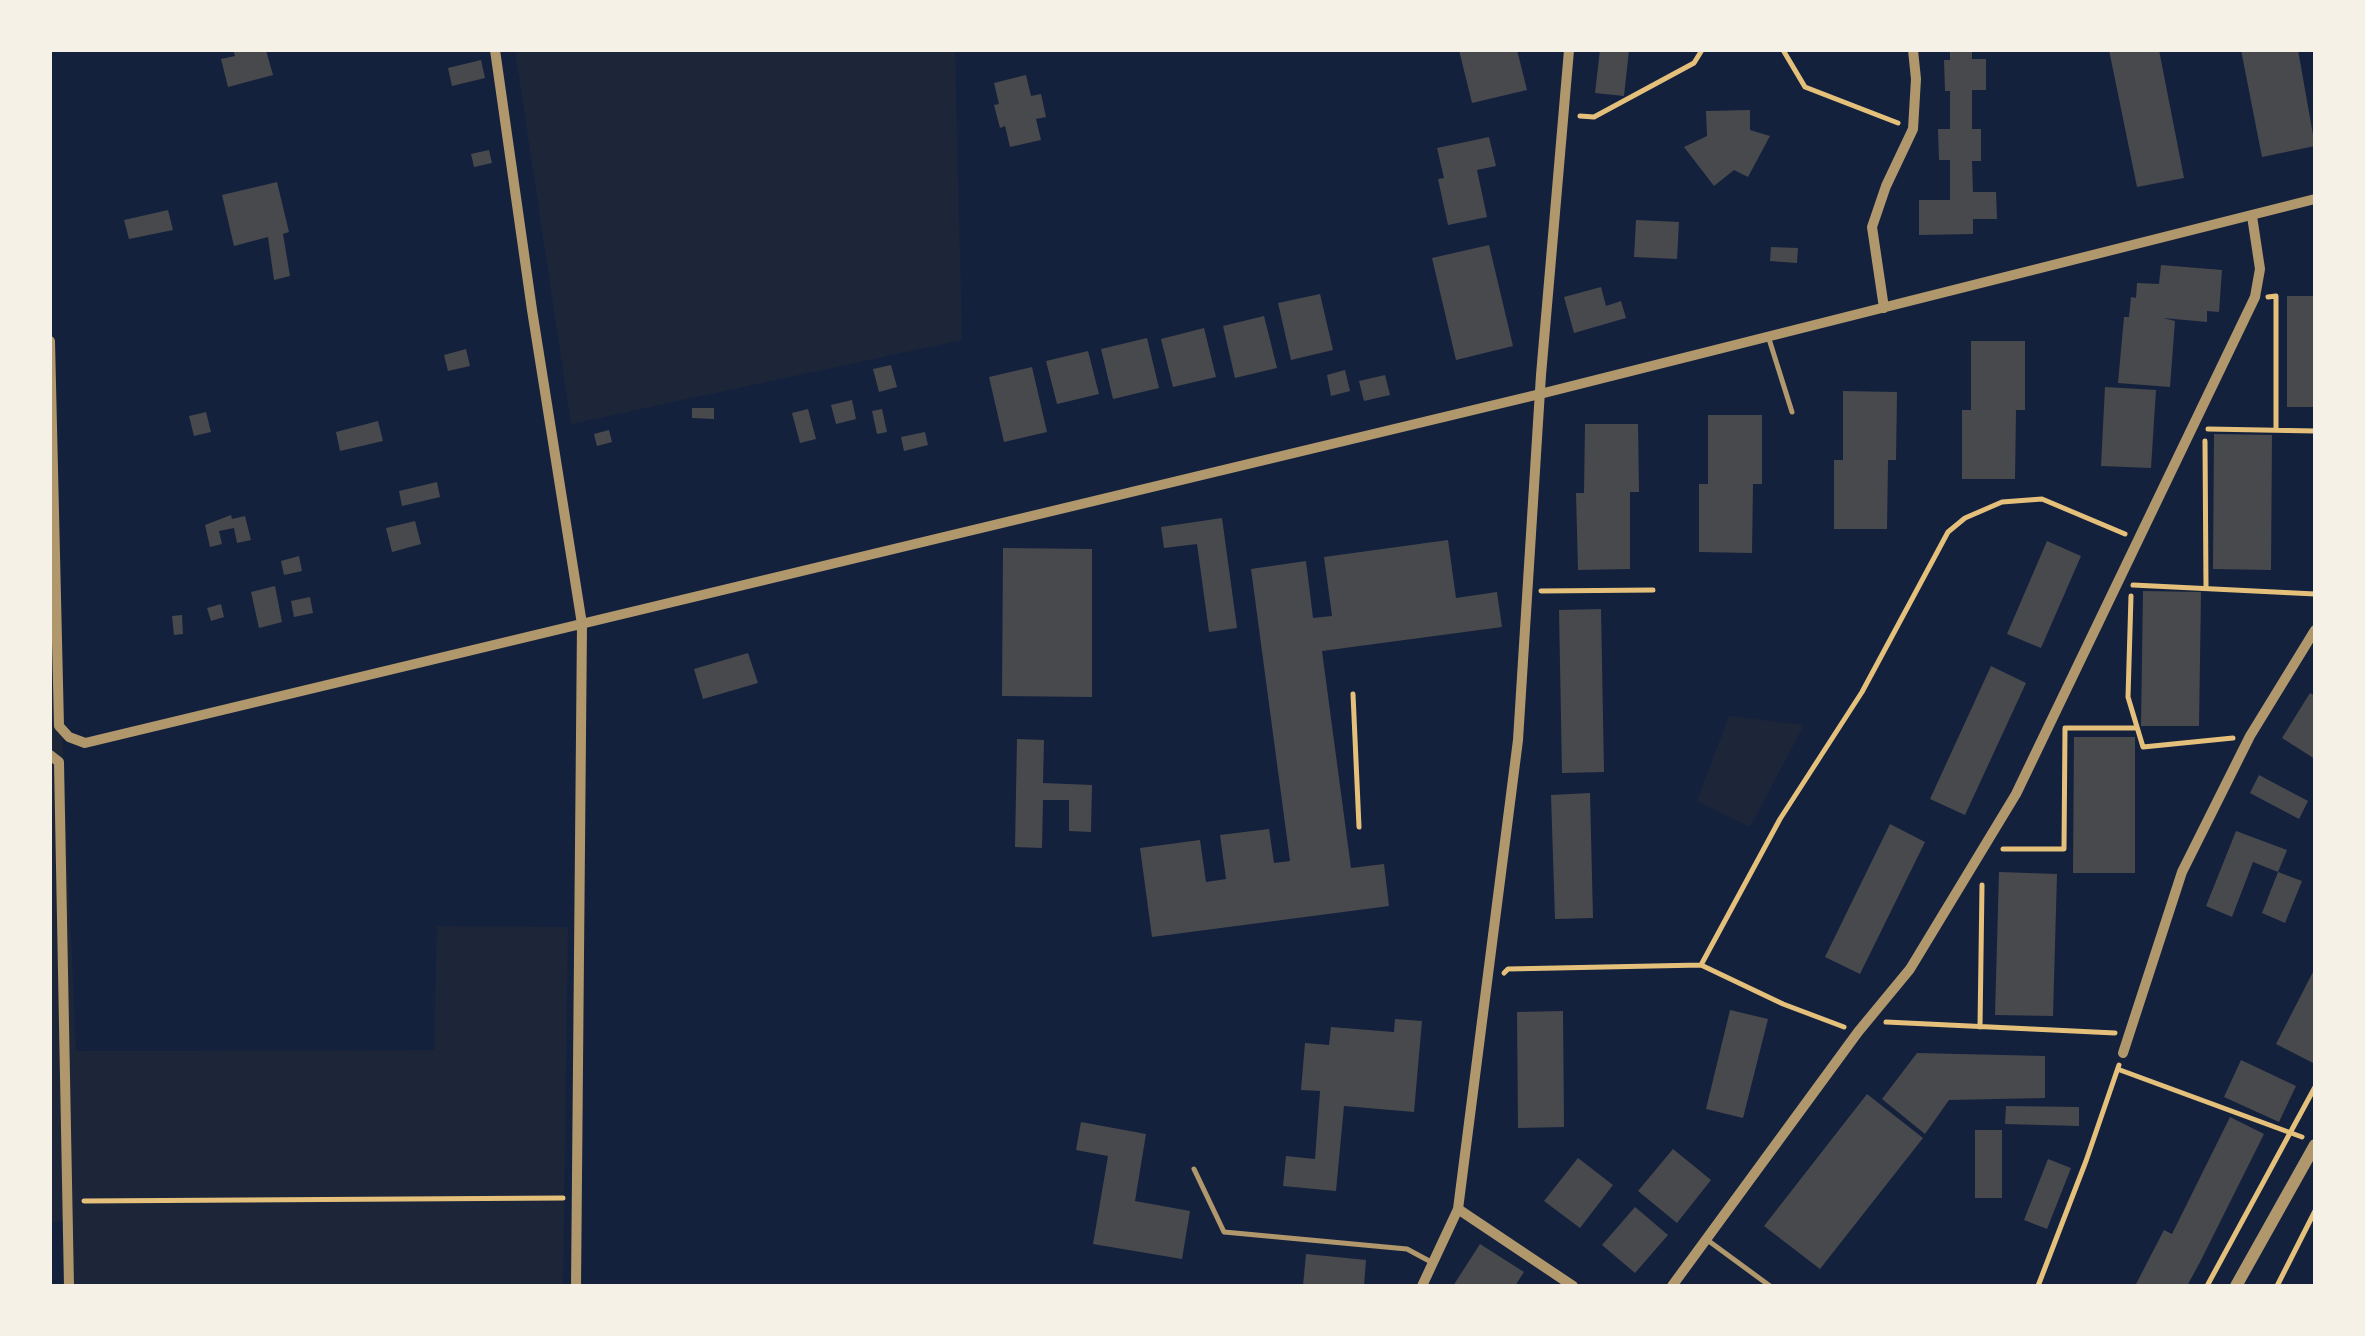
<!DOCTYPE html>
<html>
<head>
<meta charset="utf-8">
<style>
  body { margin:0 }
  #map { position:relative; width:2365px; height:1336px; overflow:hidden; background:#14213d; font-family:"PT Sans Narrow",sans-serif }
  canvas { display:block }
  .frame { position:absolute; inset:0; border:52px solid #f6f1e7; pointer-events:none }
</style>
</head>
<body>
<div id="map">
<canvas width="2365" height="1336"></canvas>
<div class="frame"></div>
</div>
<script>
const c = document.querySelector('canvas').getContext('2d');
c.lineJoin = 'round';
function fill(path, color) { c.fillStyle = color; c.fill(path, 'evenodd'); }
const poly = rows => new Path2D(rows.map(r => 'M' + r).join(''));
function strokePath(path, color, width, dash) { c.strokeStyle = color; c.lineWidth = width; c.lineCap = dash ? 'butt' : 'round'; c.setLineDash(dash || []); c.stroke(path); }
fill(poly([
  [515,50,955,50,962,340,571,424],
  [50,448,76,1051,434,1050,437,926,568,927,563,1286,69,1286,64,1220,50,1223],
  [1729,716,1804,725,1750,827,1697,801]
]), '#1d2539');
fill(poly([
  [233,50,266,50,273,75,228,87,221,59,235,56],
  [1459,50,1517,50,1527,90,1472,103],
  [1600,50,1629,50,1624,96,1595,93],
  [1950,50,1972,50,1972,59,1986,59,1986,90,1972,90,1972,129,1981,129,1981,161,1972,161,1973,192,1996,192,1997,219,1973,219,1973,234,1919,235,1919,200,1950,200,1950,160,1939,160,1938,129,1950,129,1950,91,1945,91,1944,60,1950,60],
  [2109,50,2159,50,2184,178,2137,187],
  [2241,50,2298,50,2315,146,2262,157],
  [481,60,485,78,452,86,448,68],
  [1026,75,1031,96,1041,94,1046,117,1036,119,1041,140,1010,147,1005,126,1000,128,994,105,999,104,994,83],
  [1750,110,1750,130,1770,136,1748,177,1734,170,1714,186,1684,147,1707,136,1706,111],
  [1489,137,1496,166,1477,170,1487,217,1448,225,1438,179,1444,178,1437,148],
  [489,150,492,163,474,167,471,154],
  [277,182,289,232,283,234,290,276,274,280,268,237,234,246,222,195],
  [168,210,173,230,129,239,124,220],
  [1636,220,1679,222,1677,259,1634,257],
  [1489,245,1513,346,1456,360,1432,258],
  [1771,247,1798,248,1797,263,1770,261],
  [2161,265,2222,270,2219,312,2207,311,2207,322,2163,318,2175,321,2170,387,2118,383,2124,317,2129,317,2131,297,2136,298,2137,283,2159,284],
  [1601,287,1606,306,1621,301,1626,318,1574,333,1564,297],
  [1320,294,1333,350,1291,360,1278,303],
  [2287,296,2315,296,2315,407,2287,407],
  [1264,316,1277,368,1235,378,1223,326],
  [1204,328,1216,377,1173,387,1161,339],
  [1147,338,1159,388,1113,399,1101,349],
  [1971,341,2025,341,2025,410,2016,410,2015,479,1962,479,1962,410,1971,410],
  [466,349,470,366,448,371,444,355],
  [1088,351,1099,394,1057,404,1046,361],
  [891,365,897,387,879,392,873,369],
  [1032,367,1047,432,1004,442,989,377],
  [1345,370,1350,391,1331,396,1327,375],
  [1385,375,1390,395,1364,401,1359,381],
  [2105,387,2156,390,2151,468,2101,466],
  [1843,391,1897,392,1896,460,1888,460,1887,529,1834,529,1834,460,1843,460],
  [852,400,856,419,836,424,831,405],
  [692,408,714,408,714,419,692,418],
  [808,409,816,439,800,443,792,413],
  [882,409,887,432,877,434,872,411],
  [206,412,211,432,194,436,189,416],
  [1708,415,1762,415,1762,484,1753,484,1752,553,1699,552,1699,484,1708,484],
  [378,421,383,441,340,451,336,432],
  [1585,424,1638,424,1639,492,1630,492,1630,569,1578,570,1576,493,1584,493],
  [609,430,612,442,597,446,594,434],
  [925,432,928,445,904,451,901,437],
  [2214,434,2272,435,2271,570,2213,569],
  [437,482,440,497,402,506,399,491],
  [231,515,232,519,245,516,251,540,237,543,234,528,219,531,222,544,210,547,205,525],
  [1222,518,1237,628,1209,632,1197,544,1164,548,1161,527],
  [415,521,421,544,392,552,386,528],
  [1448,540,1456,598,1497,592,1502,627,1322,651,1351,868,1384,864,1389,906,1152,937,1140,848,1200,840,1206,882,1226,879,1220,835,1269,829,1274,863,1290,861,1251,569,1306,561,1313,618,1332,616,1324,557],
  [2047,541,2081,556,2041,648,2007,634],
  [1003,548,1092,549,1092,697,1002,696],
  [299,556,302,571,284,575,281,561],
  [275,586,282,622,259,628,251,592],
  [2143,591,2201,592,2199,726,2141,726],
  [310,597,313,613,294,617,291,601],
  [221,604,224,617,211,621,207,608],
  [1601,609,1604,772,1562,773,1559,610],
  [182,615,183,634,174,635,172,616],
  [748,653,758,683,703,699,694,669],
  [1991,666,2026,683,1965,815,1930,799],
  [2310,693,2315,696,2315,759,2282,738],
  [2074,737,2135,737,2135,873,2073,873],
  [1017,739,1044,740,1043,783,1092,785,1091,832,1069,831,1069,800,1043,800,1042,848,1015,847],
  [2259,775,2308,801,2299,819,2250,793],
  [1590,793,1593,918,1555,919,1551,795],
  [1890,824,1925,842,1860,974,1825,957],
  [2236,831,2287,850,2278,872,2253,862,2232,917,2206,906],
  [1999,872,2057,874,2053,1016,1995,1015],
  [2278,872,2302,881,2285,923,2262,913],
  [2315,968,2315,1064,2276,1044],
  [1730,1010,1768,1019,1743,1118,1706,1109],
  [1563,1011,1564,1127,1518,1128,1517,1012],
  [1395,1019,1422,1021,1414,1112,1344,1106,1336,1191,1283,1186,1286,1156,1315,1159,1320,1091,1301,1090,1305,1043,1329,1045,1331,1027,1394,1032],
  [1917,1053,2045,1056,2045,1098,1949,1100,1925,1134,1882,1099],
  [2241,1060,2296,1086,2279,1122,2224,1097],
  [1867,1094,1923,1138,1820,1269,1764,1226],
  [2006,1106,2079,1107,2079,1126,2005,1124],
  [2230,1117,2264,1134,2199,1264,2187,1286,2135,1286,2164,1230,2172,1234],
  [1081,1122,1146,1134,1135,1201,1190,1211,1182,1259,1093,1244,1108,1156,1076,1150],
  [1975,1130,2002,1130,2002,1198,1975,1198],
  [1673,1149,1711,1180,1677,1223,1638,1191],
  [1578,1158,1613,1185,1580,1228,1544,1201],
  [2048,1159,2071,1168,2047,1229,2024,1220],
  [1635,1207,1668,1235,1635,1273,1602,1245],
  [1480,1244,1524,1272,1515,1286,1453,1286],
  [1306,1254,1366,1260,1364,1286,1303,1286]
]), '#48494c');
strokePath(poly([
  [1783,50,1805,87,1898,123],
  [1580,116,1594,117,1694,63,1702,50],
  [2268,297,2276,296,2276,430],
  [2208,429,2315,431],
  [2205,441,2206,588],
  [2133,585,2315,594],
  [1541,591,1653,590],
  [2131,596,2128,697,2143,747,2233,738],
  [1353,694,1359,827],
  [2003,849,2064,849,2065,728,2137,728],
  [1701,965,1780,819,1862,692,1948,532,1965,518,2002,502,2042,499,2125,534],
  [1504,973,1508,969,1701,965,1783,1004,1844,1027],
  [1886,1022,2115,1033],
  [1980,1027,1982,885],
  [2120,1070,2302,1137],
  [84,1201,563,1198],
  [2038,1286,2086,1161,2119,1065],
  [2207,1286,2315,1087],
  [2277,1286,2315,1211]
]), '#e5c07b', 5);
strokePath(poly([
  [1769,339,1792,412],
  [1194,1169,1224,1232,1407,1249,1433,1263],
  [1706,1239,1770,1286]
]), '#b1986c', 5);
strokePath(poly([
  [495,50,532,310,582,624,576,1286],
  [1884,308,1872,227,1886,186,1913,129,1916,79,1913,50],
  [50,341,59,726,69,737,85,743,1540,394,2315,199],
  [50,755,59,762,69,1286],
  [2123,1053,2182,872,2250,736,2315,630],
  [1458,1209,1573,1286],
  [1422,1286,1458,1209,1518,740,1541,375,1569,50],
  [1672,1286,1858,1032,1910,969,2016,794,2255,297,2260,269,2252,216]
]), '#b1986c', 10);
strokePath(poly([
  [2236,1286,2315,1145]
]), '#b1986c', 12);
</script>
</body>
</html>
